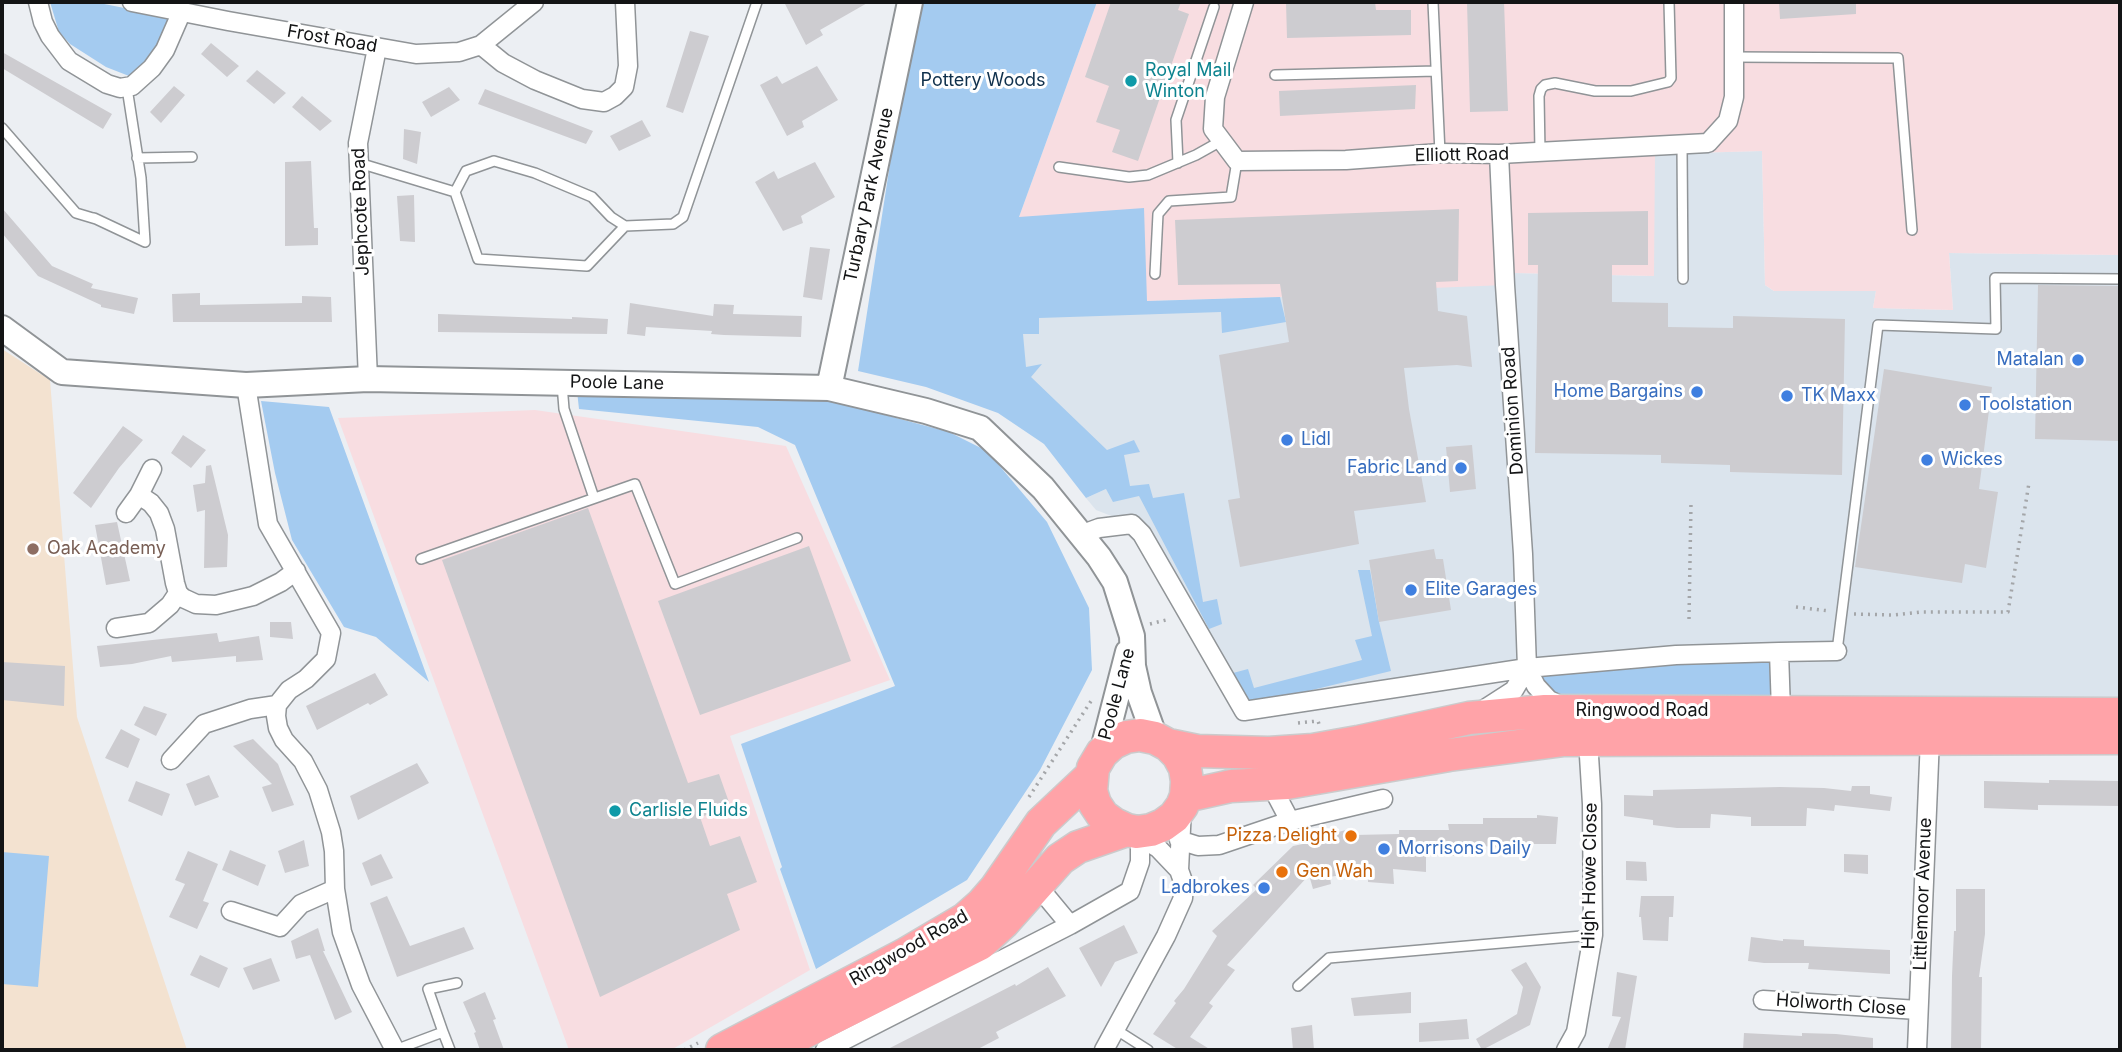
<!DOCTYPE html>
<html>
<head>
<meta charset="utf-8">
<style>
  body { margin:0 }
  #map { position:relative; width:2122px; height:1052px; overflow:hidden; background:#eceff3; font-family:Inter,sans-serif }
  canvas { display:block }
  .frame { position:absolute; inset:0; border:4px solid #131415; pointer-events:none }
</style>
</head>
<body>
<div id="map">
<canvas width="2122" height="1052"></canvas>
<div class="frame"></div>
</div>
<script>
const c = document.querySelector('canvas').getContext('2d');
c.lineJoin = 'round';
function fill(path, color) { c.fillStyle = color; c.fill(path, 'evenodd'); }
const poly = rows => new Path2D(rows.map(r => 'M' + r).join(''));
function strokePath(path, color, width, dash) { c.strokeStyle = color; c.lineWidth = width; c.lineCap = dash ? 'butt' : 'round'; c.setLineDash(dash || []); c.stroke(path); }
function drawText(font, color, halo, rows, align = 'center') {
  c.font = font + ' Inter,sans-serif'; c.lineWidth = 6; c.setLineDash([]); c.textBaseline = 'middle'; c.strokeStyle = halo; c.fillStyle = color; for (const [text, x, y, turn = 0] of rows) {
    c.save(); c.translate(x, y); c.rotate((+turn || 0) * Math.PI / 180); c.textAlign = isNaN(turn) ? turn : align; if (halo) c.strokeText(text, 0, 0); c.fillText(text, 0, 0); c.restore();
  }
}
fill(poly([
  [1762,151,1765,285,1774,291,1876,291,1873,308,1953,310,1949,253,2120,255,2120,714,1781,711,1676,655,1244,711,1132,524,1096,510,1086,498,1106,489,1017,368,999,320,1037,305,1280,297,1515,273,1653,276,1654,154]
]), '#dbe4ed');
fill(poly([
  [1097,2,2120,2,2120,255,1949,253,1953,310,1873,308,1876,291,1774,291,1765,285,1762,151,1655,154,1654,276,1515,273,1505,274,1505,285,1335,292,1280,297,1147,301,1019,217],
  [535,410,786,446,890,680,730,736,810,970,671,1050,569,1050,338,418]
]), '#f8dde1');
fill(poly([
  [2,349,50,380,77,717,187,1050,2,1050]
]), '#f3e2d0');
fill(poly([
  [50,2,94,2,165,16,170,20,167,29,157,45,136,72,129,76,106,67,70,44,59,32],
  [915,2,1097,2,1019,217,1144,208,1147,301,1280,297,1286,322,1222,333,1221,312,1039,318,1039,334,1023,334,1026,367,1042,364,1031,377,1107,450,1134,440,1140,452,1124,455,1130,486,1149,484,1153,498,1184,493,1203,602,1217,599,1222,624,1209,629,1139,496,1113,502,1106,489,1086,498,1044,444,998,413,926,387,858,371],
  [577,391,784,397,836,402,949,432,987,451,1047,522,1089,608,1092,670,1040,770,967,880,816,969,780,869,782,867,741,744,895,686,795,445,758,427,579,409],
  [261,401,329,407,429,682,376,637,344,627,292,540,275,473],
  [1358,570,1370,570,1379,622,1391,671,1258,703,1248,701,1233,673,1248,669,1254,688,1362,660,1355,640,1372,636],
  [1779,652,1781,711,1574,711,1527,668],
  [2,852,49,856,38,987,2,984]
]), '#a4cbf0');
fill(poly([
  [784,2,869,2,820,30,823,35,806,45],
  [1111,2,1181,2,1178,10,1189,14,1138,161,1112,152,1120,130,1096,122,1109,86,1085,77],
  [1286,2,1375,2,1376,10,1411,10,1411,35,1287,38],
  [1467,2,1504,2,1508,111,1470,112],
  [1779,2,1856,2,1856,14,1780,19],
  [690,31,709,36,683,113,666,107],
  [211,43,239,66,227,77,201,54],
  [2,52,112,114,103,129,2,68],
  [817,66,838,100,802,121,804,127,787,136,760,85,777,76,782,84],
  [257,70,286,93,274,104,246,81],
  [1416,85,1415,109,1280,116,1279,91],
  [174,86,185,95,161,123,150,112],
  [449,87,460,100,431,117,422,102],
  [485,89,593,131,586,144,478,104],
  [302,96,332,121,320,131,292,107],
  [642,120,651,136,619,151,610,136],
  [404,129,421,132,417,164,403,159],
  [311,161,314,228,318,228,318,245,285,246,285,162],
  [815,162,835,197,801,216,803,223,783,231,755,182,774,171,778,179],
  [414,195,415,242,400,241,397,196],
  [2,208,52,266,93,284,91,288,138,298,134,314,101,307,101,305,38,276,2,233],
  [1459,209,1458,281,1436,282,1438,311,1467,316,1472,367,1457,365,1404,368,1409,409,1426,502,1354,511,1359,544,1240,567,1228,500,1240,498,1219,355,1289,342,1280,284,1178,285,1175,220],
  [1648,211,1648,265,1612,265,1612,302,1668,303,1668,327,1733,328,1733,316,1845,319,1842,475,1730,472,1730,465,1661,463,1661,455,1535,453,1538,265,1528,265,1528,213],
  [810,247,830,249,822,300,803,297],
  [2038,285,2120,286,2120,441,2035,439],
  [200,293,200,305,302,303,302,296,331,297,332,322,173,322,172,294],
  [630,303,713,316,714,304,734,305,733,314,802,316,801,337,724,335,711,334,712,331,646,327,645,336,627,334],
  [438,314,572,319,572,317,608,319,607,334,438,332],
  [1884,369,1992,387,1979,489,1998,492,1986,568,1965,564,1962,583,1855,567],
  [123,426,143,440,119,468,91,508,73,493],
  [183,435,206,450,191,468,171,453],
  [1472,445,1476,489,1450,492,1446,447],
  [211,465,228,535,227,567,204,568,205,510,197,512,193,485,205,483,206,466],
  [588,508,688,783,719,774,731,808,700,817,710,846,740,836,757,882,727,894,740,930,600,997,442,560],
  [117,522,130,581,106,585,95,525],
  [809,546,851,661,700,715,658,601],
  [1434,549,1436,559,1443,559,1451,610,1379,622,1369,560],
  [270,622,291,622,293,639,270,637],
  [217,633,219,642,259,636,263,660,236,662,236,656,172,662,171,656,132,664,100,667,97,646],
  [2,662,65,666,64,706,2,700],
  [375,673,388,695,370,705,368,703,317,730,306,706],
  [144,706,167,714,156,736,134,725],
  [121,729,140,739,128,768,105,758],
  [253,739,278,764,294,805,272,812,262,787,272,784,233,746],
  [417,763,429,783,358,820,350,796],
  [209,775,219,797,195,806,186,784],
  [2049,780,2120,781,2120,806,2038,805,2038,810,1984,808,1984,781,2049,783],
  [136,781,170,794,162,816,128,801],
  [1852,786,1870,786,1870,794,1892,797,1890,811,1835,805,1834,811,1807,808,1806,826,1751,826,1751,817,1711,814,1710,828,1677,828,1653,825,1653,820,1624,816,1624,795,1653,796,1653,790,1780,787,1824,788,1851,791],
  [1537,815,1558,817,1556,844,1529,844,1529,849,1501,845,1501,848,1466,844,1466,856,1426,856,1426,872,1393,869,1394,884,1368,882,1368,870,1330,877,1331,884,1313,889,1309,875,1227,965,1235,970,1209,1003,1213,1006,1190,1037,1211,1050,1179,1050,1153,1034,1176,1003,1174,1001,1184,989,1217,936,1212,931,1257,889,1253,885,1293,846,1327,839,1326,835,1354,828,1355,835,1399,834,1399,830,1449,830,1448,824,1483,824,1483,818,1537,818],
  [304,840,309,866,285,873,278,851],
  [230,850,266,865,258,886,222,870],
  [188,851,218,864,203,901,209,903,197,929,169,917,185,884,175,880],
  [381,854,393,878,371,886,362,863],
  [1844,854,1868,855,1868,874,1844,872],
  [1626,861,1646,862,1647,881,1626,880],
  [1956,889,1985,889,1985,934,1979,977,1982,977,1981,1050,1951,1050,1952,976,1954,931,1956,931],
  [387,896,410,946,464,927,474,949,397,977,370,903],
  [1641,896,1674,896,1673,917,1669,917,1668,941,1643,940,1641,917,1639,917],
  [1124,925,1138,953,1115,962,1101,987,1079,948],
  [318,928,325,951,323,951,352,1012,335,1020,310,955,296,959,291,941],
  [1751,937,1783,941,1783,939,1804,940,1804,946,1890,950,1890,974,1808,969,1809,963,1764,963,1748,961],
  [200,955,228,968,219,988,190,975],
  [271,958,280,981,253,990,243,968],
  [1526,962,1541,987,1530,1025,1482,1050,1476,1039,1517,1014,1523,987,1511,970],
  [1048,967,1066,996,996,1032,999,1038,976,1050,886,1050,980,1002,1015,984,1016,986],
  [1617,972,1637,976,1625,1050,1607,1050,1621,1017,1612,1016],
  [485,992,496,1019,493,1020,504,1050,480,1050,474,1033,476,1032,463,1002],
  [1411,992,1411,1013,1354,1016,1351,998],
  [1467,1019,1469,1039,1419,1042,1419,1023],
  [1312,1025,1314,1050,1293,1050,1291,1028],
  [1744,1033,1802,1036,1802,1033,1836,1034,1873,1038,1873,1050,1743,1050]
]), '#cdccd0');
const lane = poly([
  [1433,2,1440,153],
  [1734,57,1898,58,1912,230],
  [1275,75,1436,71],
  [2,128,76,213,96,219],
  [1682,145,1683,279],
  [1540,152,1539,96,1541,89,1545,85,1555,83,1595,91,1631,91,1668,82,1671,78,1669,2],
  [137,158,192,157],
  [359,163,455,192,466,171,494,161,535,173,592,197,611,217,625,226,673,224,683,217,757,2],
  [1178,163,1176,120,1214,7],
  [1059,167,1129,177,1148,175,1196,155,1221,141],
  [455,192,478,259,587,266,625,226],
  [94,218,145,242,141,178,127,88],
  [1155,274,1158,214,1169,201,1231,197,1237,161],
  [562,384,564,409,594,498],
  [421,559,635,484,675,584,797,538],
  [1837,651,1878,325,1996,329,1995,278,2120,279],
  [1298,986,1329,958,1593,935],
  [1115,1029,1148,1050],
  [443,1032,428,989,457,983],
  [395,1050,443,1032,450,1050]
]);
const street = poly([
  [38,2,43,22,50,36,69,61,107,84,120,88,132,86,152,68,165,50,182,11],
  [132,2,228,21,416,54,459,52,481,45,534,2],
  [1244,2,1215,97,1213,129,1237,161,1346,160,1440,153,1499,154,1708,143,1728,121,1734,97,1734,2],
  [481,45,503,63,535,80,582,99,604,102,615,96,624,87,628,66,625,2],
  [1499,154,1505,285,1523,554,1527,668,1536,686,1549,700,1564,707],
  [368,379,358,143,377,48],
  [246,385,268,524,331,633,326,659,306,679,289,690,277,705,276,716,278,728,284,740,303,761,318,790,331,832,334,851,335,889,342,932,361,985,395,1050],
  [139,495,152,469],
  [126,513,139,495,151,503,159,513,165,529,175,583,178,593,183,598,196,604,216,605,253,596,281,582,296,571],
  [1080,535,1099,528,1132,524,1142,534,1244,711,1527,668,1676,655,1779,652,1781,711],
  [116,628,149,623,170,605,178,593],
  [1779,652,1837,651],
  [1483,710,1514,690,1527,668],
  [171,760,204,724,250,709,277,705],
  [1271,785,1290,821],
  [1138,833,1140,837,1158,848,1179,870],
  [1179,840,1198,846,1219,845,1290,821,1383,799],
  [1036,884,1070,925],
  [231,911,280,927,301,904,335,889],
  [1763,1000,1918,1010],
  [825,1050,1070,925,1130,891,1140,862,1140,837],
  [1104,1050,1166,936,1183,898,1184,884,1179,870,1182,808],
  [1566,1050,1576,1032,1593,935,1592,804,1588,740],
  [1917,1050,1930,738]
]);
const secondary = poly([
  [2,328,62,372,246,385,368,379,829,388,926,411,980,428,1043,488,1099,557,1115,582,1132,636,1133,666,1139,693,1155,738],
  [829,388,910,2],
  [1102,753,1128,652]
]);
const highway = poly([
  [1168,745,1178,755,1185,768,1187,781,1186,796,1182,806,1174,817,1163,825,1151,830,1137,832,1127,830,1114,824,1103,816,1095,804,1091,791,1093,768,1102,753,1113,743,1126,737,1140,735,1155,738,1168,745,1197,751,1269,753,1313,750,1358,742,1469,718,1545,711,2120,714],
  [1186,796,1231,786,1287,783,1449,755,1564,740,2120,738],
  [722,1050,904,955,965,919,982,904,996,888,1041,823,1091,776],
  [769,1050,980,944,1003,923,1060,859,1078,847,1127,830]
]);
strokePath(lane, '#909497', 12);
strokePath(street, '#909497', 21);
strokePath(secondary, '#909497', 28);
strokePath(highway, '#cbcbcc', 35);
strokePath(poly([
  [1796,607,1829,611],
  [1854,614,1893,615,1922,612,2008,612,2029,483],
  [1689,619,1691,503],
  [1150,624,1170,619],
  [1298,723,1318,721,1319,724],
  [1029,797,1093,698],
  [684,1050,698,1043]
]), '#a4a6a9', 3.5, [2, 5]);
strokePath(lane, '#fff', 9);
strokePath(street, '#fff', 18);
strokePath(secondary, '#fff', 24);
strokePath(highway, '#ffa3a8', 32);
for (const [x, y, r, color] of [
  [1131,81,7,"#0f9aa8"],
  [2078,360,7,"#3f7fe0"],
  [1697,392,7,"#3f7fe0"],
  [1787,396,7,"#3f7fe0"],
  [1965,405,7,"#3f7fe0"],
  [1287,440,7,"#3f7fe0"],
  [1927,460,7,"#3f7fe0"],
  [1461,468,7,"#3f7fe0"],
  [33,549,7,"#8d6e63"],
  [1411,590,7,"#3f7fe0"],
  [615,811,7,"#0f9aa8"],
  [1351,836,7,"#e8710a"],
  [1384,849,7,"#3f7fe0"],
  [1282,872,7,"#e8710a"],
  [1264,888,7,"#3f7fe0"]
]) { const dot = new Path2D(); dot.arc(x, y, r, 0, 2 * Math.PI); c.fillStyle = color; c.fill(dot); strokePath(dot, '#fff', 2.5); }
drawText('18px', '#131415', '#fff', [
  ["Frost Road",332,39,10],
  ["Elliott Road",1462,155,-1],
  ["Turbary Park Avenue",869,195,-78],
  ["Jephcote Road",361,212,-92],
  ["Poole Lane",617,383,1],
  ["Dominion Road",1513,411,-94],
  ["Poole Lane",1117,694,-75],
  ["Ringwood Road",1642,711],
  ["High Howe Close",1590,876,-89],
  ["Littlemoor Avenue",1923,894,-88],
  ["Ringwood Road",909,948,-30],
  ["Holworth Close",1841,1005,4]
]);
drawText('18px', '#0d838f', '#fff', [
  ["Royal Mail",1145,71],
  ["Winton",1145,92],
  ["Carlisle Fluids",629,811]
], 'left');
drawText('18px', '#0f304c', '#fff', [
  ["Pottery Woods",983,81]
]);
drawText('18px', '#366cbe', '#fff', [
  ["Matalan",2064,360,"right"],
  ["Home Bargains",1683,392,"right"],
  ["TK Maxx",1801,396],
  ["Toolstation",1979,405],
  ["Lidl",1301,440],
  ["Wickes",1941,460],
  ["Fabric Land",1447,468,"right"],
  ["Elite Garages",1425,590],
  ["Morrisons Daily",1398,849],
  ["Ladbrokes",1250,888,"right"]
], 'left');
drawText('18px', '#785e54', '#fff', [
  ["Oak Academy",47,549]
], 'left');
drawText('18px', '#c56008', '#fff', [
  ["Pizza Delight",1337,836],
  ["Gen Wah",1296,872,"left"]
], 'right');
</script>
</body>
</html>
